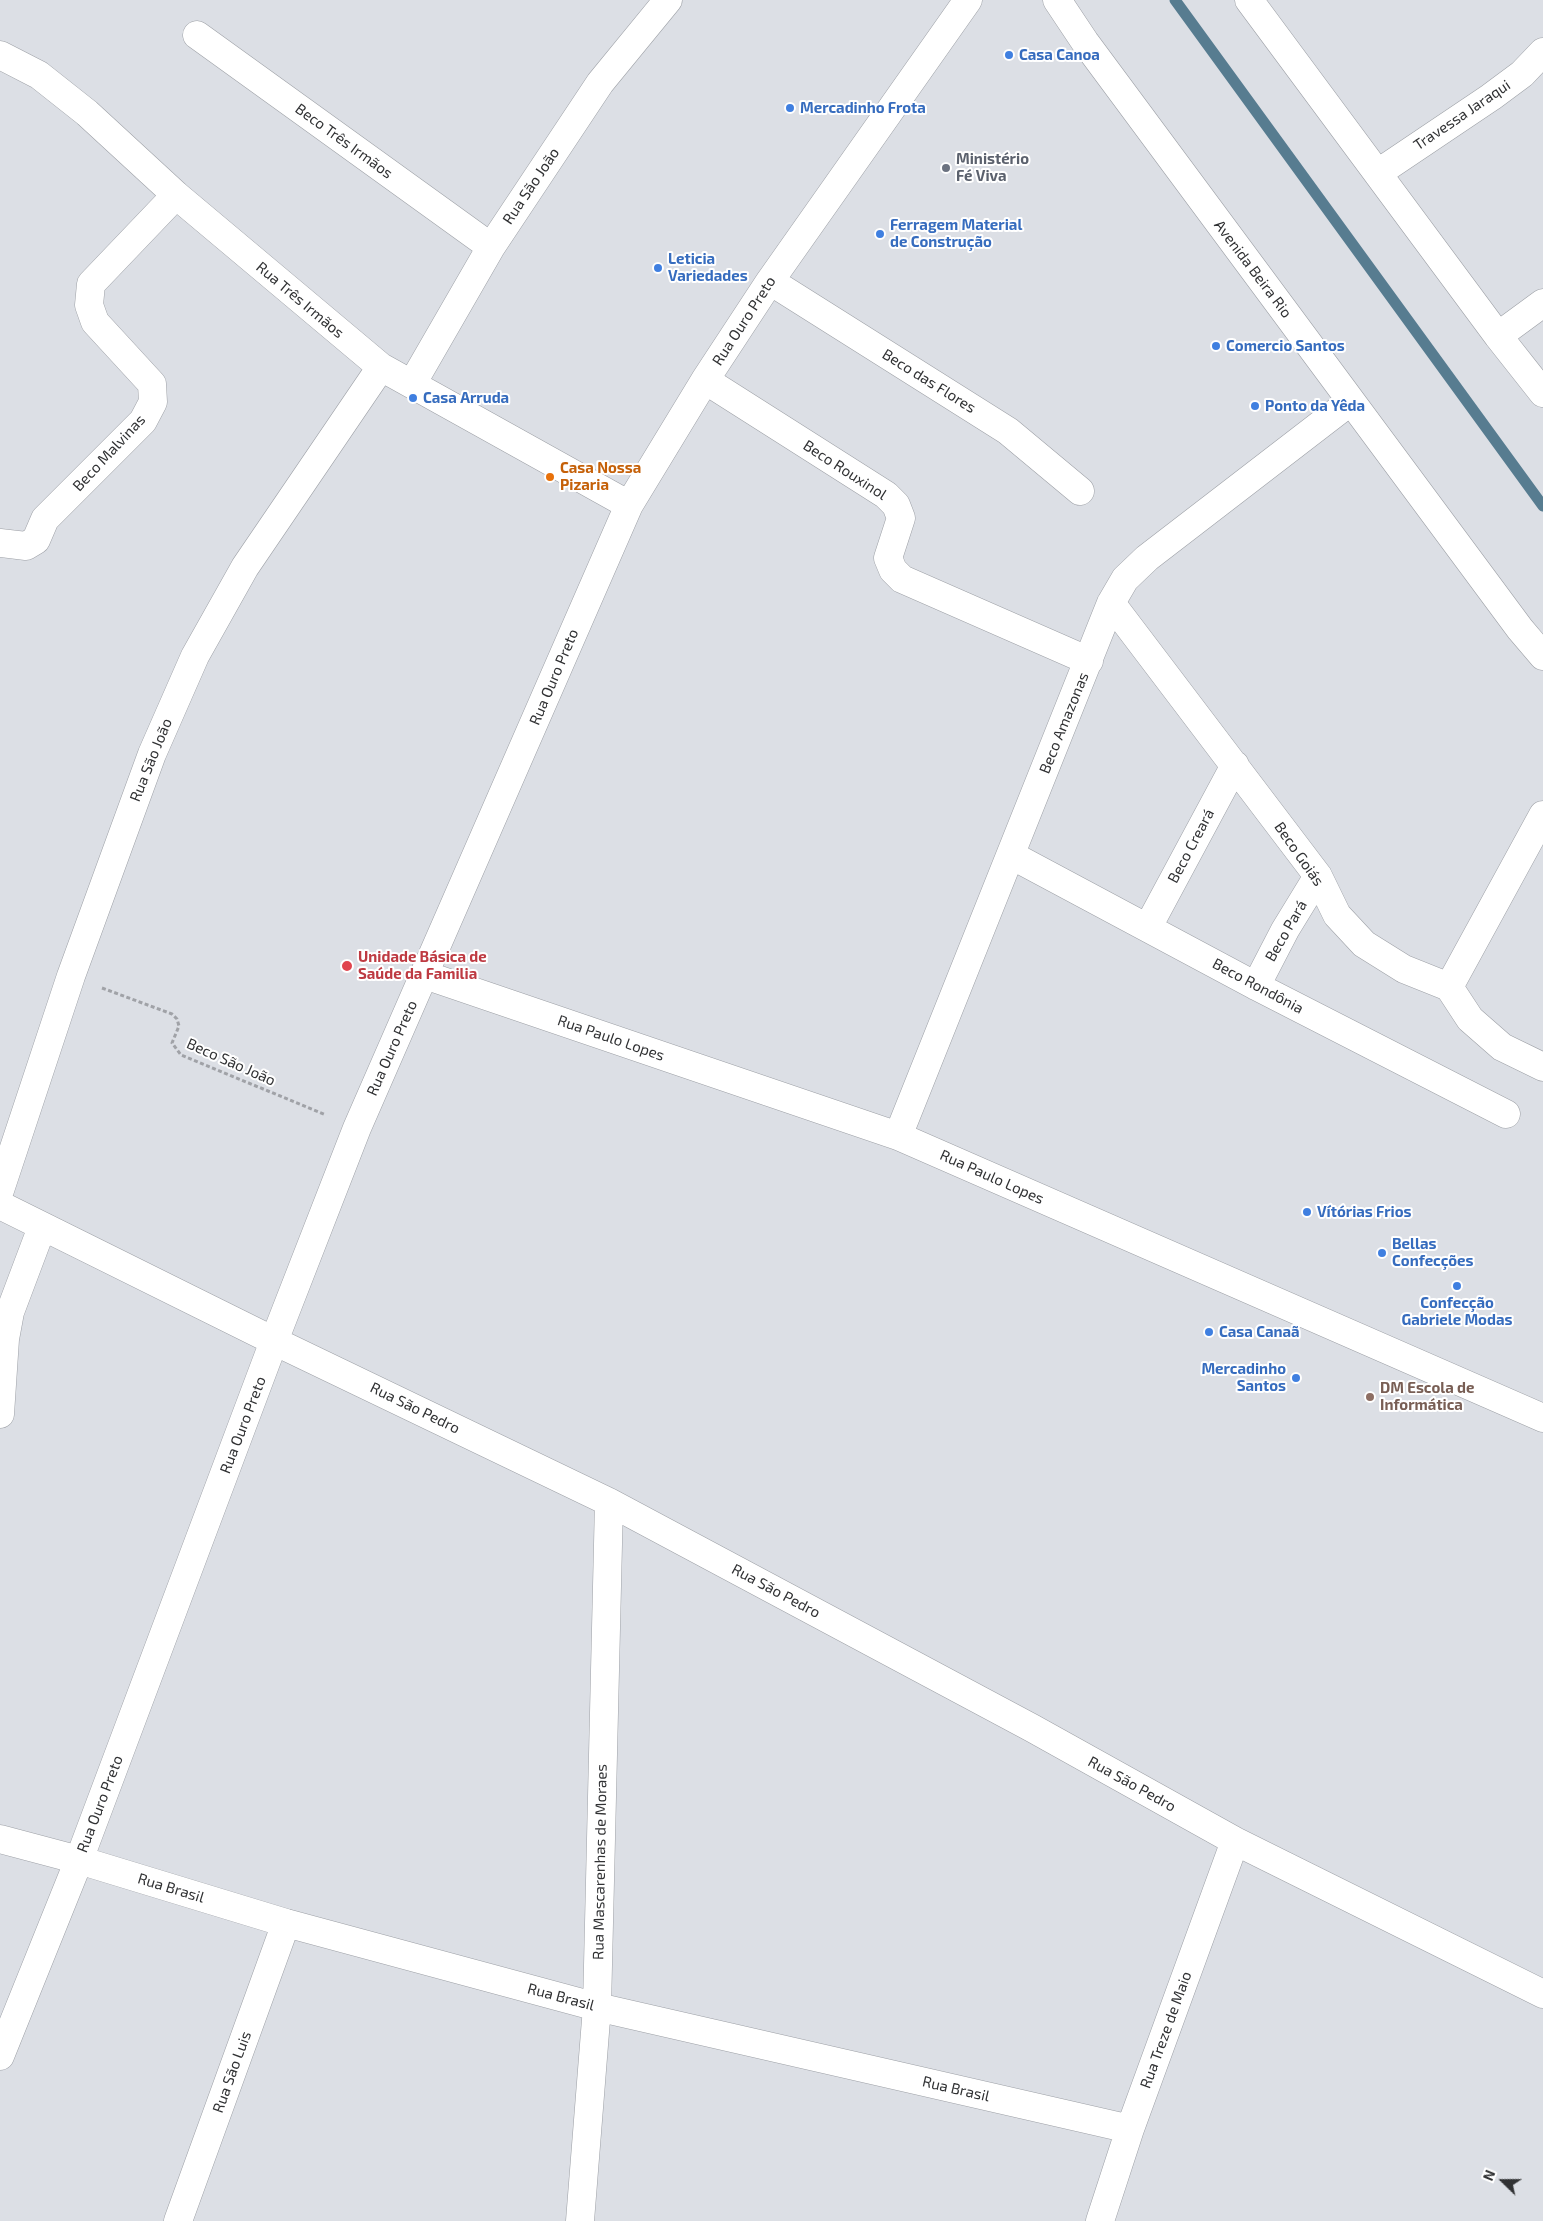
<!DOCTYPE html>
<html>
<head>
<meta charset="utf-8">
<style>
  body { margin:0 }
  #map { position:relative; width:1543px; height:2221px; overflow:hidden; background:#dcdfe5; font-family:"Exo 2",sans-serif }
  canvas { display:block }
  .north { position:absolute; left:1478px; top:2156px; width:50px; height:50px; -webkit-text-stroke:4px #fff; paint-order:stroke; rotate:292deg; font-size:14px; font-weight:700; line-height:20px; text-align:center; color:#313234 }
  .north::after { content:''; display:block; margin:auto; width:18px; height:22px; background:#313234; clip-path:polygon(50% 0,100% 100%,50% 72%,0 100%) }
</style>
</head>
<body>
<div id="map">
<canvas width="1543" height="2221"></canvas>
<div class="north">N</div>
</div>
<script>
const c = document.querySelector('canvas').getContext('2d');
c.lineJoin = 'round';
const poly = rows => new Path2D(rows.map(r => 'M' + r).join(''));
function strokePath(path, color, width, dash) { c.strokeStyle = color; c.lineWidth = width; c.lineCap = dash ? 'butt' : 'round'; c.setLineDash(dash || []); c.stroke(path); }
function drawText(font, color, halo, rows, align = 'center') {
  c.font = font + ' "Exo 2",sans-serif'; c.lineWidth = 4; c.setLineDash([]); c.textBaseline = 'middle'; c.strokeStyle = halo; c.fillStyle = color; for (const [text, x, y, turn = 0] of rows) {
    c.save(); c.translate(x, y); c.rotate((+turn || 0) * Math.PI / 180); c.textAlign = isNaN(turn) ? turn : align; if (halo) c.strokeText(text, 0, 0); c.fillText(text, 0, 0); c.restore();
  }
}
strokePath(poly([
  [1175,0,1543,506]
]), '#577c90', 11);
const minor = poly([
  [1057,0,1085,42,1520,629,1543,656],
  [1249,0,1498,336,1543,393],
  [197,35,491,247],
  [0,55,39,75,87,113,176,195,381,367,629,505],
  [1378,173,1491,97,1522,74,1543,52],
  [770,281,1008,431,1080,491],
  [1498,336,1543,303],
  [705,380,886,495,896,505,901,518,888,558,893,570,902,579,1089,661],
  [412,384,491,247,600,83,668,0],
  [0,543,26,546,36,540,45,519,143,421,153,402,152,384,95,322,89,305,91,284,176,195],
  [1111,603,1318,876,1337,915,1364,944,1404,969,1449,987],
  [1011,855,1256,986,1506,1114],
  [1148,927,1235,765],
  [425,975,898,1136,1543,1418],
  [1256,986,1285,930,1318,876],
  [1449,987,1543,815],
  [1449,987,1470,1019,1502,1047,1543,1067],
  [898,1136,1111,603,1125,579,1147,558,1351,401],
  [0,1190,71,976,152,754,195,656,245,567,381,367],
  [0,1205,274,1341,609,1502,1032,1728,1235,1841,1543,1994],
  [0,1414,5,1339,10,1312,42,1227],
  [0,1839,79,1860,286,1923,597,2007,1130,2129],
  [0,2056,79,1860,274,1341,357,1128,629,505,705,380,770,281,968,0],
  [178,2221,286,1923],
  [580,2221,597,2007,609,1502],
  [1100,2221,1130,2129,1235,1841]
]);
strokePath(minor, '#9da0a6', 29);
strokePath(poly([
  [102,988,172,1014,177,1019,179,1026,172,1043,181,1055,326,1115]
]), '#a0a2a7', 3, [4, 2.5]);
strokePath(minor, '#fff', 28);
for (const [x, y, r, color] of [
  [1009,55,5,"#3f7fe0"],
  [790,108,5,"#3f7fe0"],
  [946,168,5,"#6b7280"],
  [880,234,5,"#3f7fe0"],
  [658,268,5,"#3f7fe0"],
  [1216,346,5,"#3f7fe0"],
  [413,398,5,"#3f7fe0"],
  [1255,406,5,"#3f7fe0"],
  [550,477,5,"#e8710a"],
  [347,966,6,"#e0444e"],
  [1307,1212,5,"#3f7fe0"],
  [1382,1253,5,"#3f7fe0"],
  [1457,1286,5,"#3f7fe0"],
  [1209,1332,5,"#3f7fe0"],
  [1296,1378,5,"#3f7fe0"],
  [1370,1397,5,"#8d6e63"]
]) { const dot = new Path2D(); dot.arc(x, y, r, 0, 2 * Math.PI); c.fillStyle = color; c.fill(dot); strokePath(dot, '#fff', 2); }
drawText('bold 15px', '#366cbe', '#fff', [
  ["Casa Canoa",1019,55],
  ["Mercadinho Frota",800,108],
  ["Ferragem Material",890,225],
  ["de Construção",890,242],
  ["Leticia",668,259],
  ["Variedades",668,276],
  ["Comercio Santos",1226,346],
  ["Casa Arruda",423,398],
  ["Ponto da Yêda",1265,406],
  ["Vítórias Frios",1317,1212],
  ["Bellas",1392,1244],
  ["Confecções",1392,1261],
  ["Confecção",1457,1303,"center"],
  ["Gabriele Modas",1457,1320,"center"],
  ["Casa Canaã",1219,1332],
  ["Mercadinho",1286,1369,"right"],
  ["Santos",1286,1386,"right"]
], 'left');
drawText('15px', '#313234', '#fff', [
  ["Travessa Jaraqui",1462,115,-34],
  ["Beco Três Irmãos",344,141,36],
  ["Rua São João",531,186,-56],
  ["Avenida Beira Rio",1253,269,53],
  ["Rua Três Irmãos",300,300,40],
  ["Rua Ouro Preto",744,321,-57],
  ["Beco das Flores",929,381,32],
  ["Beco Malvinas",109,453,-47],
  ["Beco Rouxinol",845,470,33],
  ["Rua Ouro Preto",554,677,-67],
  ["Beco Amazonas",1064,723,-68],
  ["Rua São João",151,760,-68],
  ["Beco Creará",1191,846,-62],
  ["Beco Goiás",1299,854,55],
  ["Beco Pará",1286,931,-60],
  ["Beco Rondônia",1258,986,28],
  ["Rua Paulo Lopes",611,1038,19],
  ["Rua Ouro Preto",392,1048,-66],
  ["Beco São João",231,1062,24],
  ["Rua Paulo Lopes",992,1177,24],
  ["Rua São Pedro",415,1408,26],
  ["Rua Ouro Preto",243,1425,-69],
  ["Rua São Pedro",776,1591,28],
  ["Rua São Pedro",1132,1784,29],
  ["Rua Ouro Preto",100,1804,-69],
  ["Rua Mascarenhas de Moraes",600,1862,-89],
  ["Rua Brasil",171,1888,17],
  ["Rua Brasil",561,1997,15],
  ["Rua Treze de Maio",1166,2030,-70],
  ["Rua São Luis",232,2072,-70],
  ["Rua Brasil",956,2089,13]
]);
drawText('bold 15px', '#5b616d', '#fff', [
  ["Ministério",956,159],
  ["Fé Viva",956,176]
], 'left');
drawText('bold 15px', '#c56008', '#fff', [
  ["Casa Nossa",560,468],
  ["Pizaria",560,485]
], 'left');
drawText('bold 15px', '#be3a42', '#fff', [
  ["Unidade Básica de",358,957],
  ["Saúde da Familia",358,974]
], 'left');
drawText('bold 15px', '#785e54', '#fff', [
  ["DM Escola de",1380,1388],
  ["Informática",1380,1405]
], 'left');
</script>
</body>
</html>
